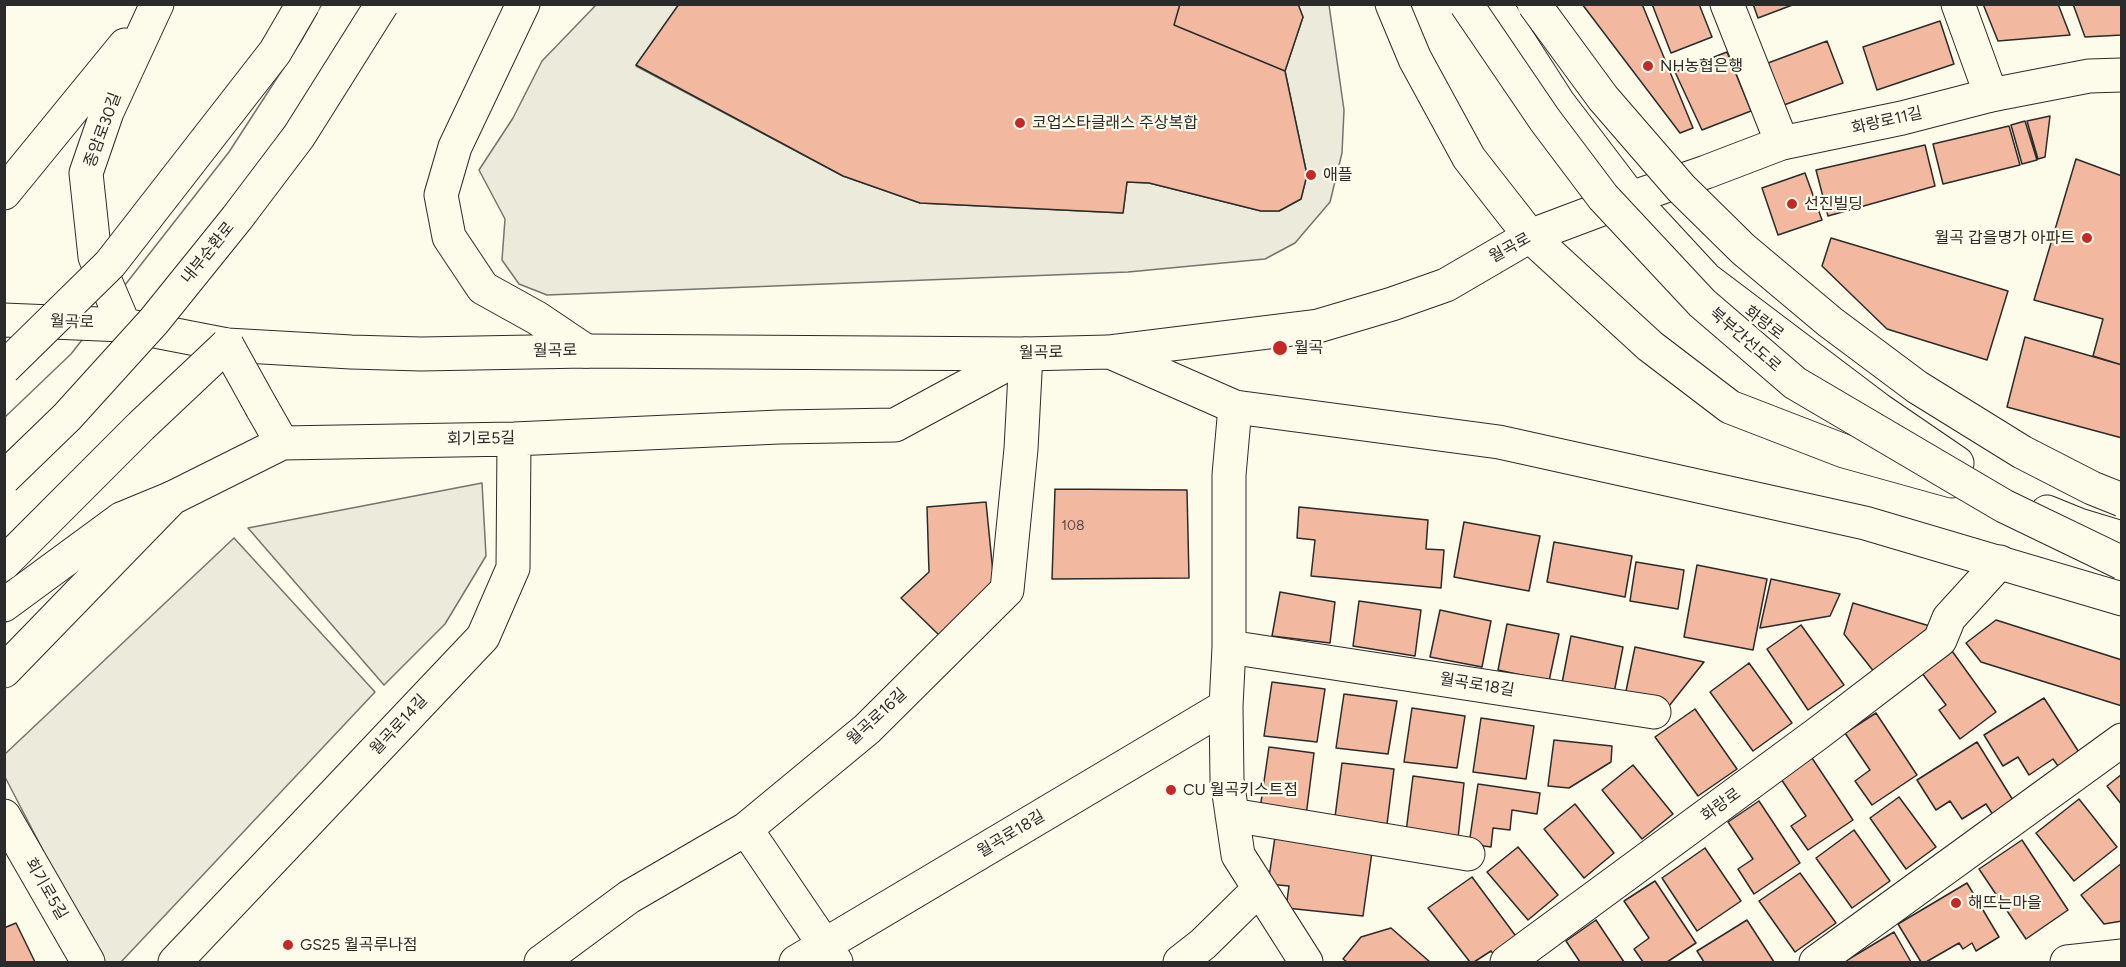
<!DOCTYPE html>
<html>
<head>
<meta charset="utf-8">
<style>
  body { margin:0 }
  #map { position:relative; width:2126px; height:967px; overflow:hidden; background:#fdfbea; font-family:Figtree,sans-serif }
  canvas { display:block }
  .frame { position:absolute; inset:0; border:6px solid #2b2b2b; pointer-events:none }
</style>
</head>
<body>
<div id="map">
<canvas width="2126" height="967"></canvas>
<div class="frame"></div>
</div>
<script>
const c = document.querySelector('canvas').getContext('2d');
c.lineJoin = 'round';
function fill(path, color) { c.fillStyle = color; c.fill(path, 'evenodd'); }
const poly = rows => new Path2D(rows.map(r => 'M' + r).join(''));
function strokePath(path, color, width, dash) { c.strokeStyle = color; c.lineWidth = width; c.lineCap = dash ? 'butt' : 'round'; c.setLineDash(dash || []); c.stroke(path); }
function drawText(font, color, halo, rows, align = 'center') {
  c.font = font + ' Figtree,"Noto Sans KR",sans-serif'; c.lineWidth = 4.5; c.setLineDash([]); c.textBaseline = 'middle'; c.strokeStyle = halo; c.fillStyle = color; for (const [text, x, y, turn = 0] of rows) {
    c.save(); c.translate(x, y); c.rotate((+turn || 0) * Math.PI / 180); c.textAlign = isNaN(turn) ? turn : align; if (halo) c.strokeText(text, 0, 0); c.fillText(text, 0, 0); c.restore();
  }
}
const green = poly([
  [596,5,679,5,636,66,843,176,920,203,1123,213,1127,182,1149,183,1261,211,1279,211,1301,199,1307,175,1285,71,1303,17,1298,5,1329,5,1344,110,1342,153,1330,202,1295,243,1265,259,1128,272,547,295,519,284,502,260,505,219,479,170,513,118,542,61,596,5],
  [482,483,486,556,445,624,384,685,248,528,482,483]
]);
fill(green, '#ecebdb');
strokePath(green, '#74746e', 1.5);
const parking = poly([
  [234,538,375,692,121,962,101,962,5,777,5,754,234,538]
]);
fill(parking, '#eceadb');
strokePath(parking, '#74746e', 1.5);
const pier = poly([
  [322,4,363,5,326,67,247,183,95,376,4,461,4,418,71,354,229,152,303,38,322,4]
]);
fill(pier, '#fdfbea');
strokePath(pier, '#74746e', 1.5);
const building = poly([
  [679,4,1180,4,1174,25,1285,71,1307,175,1301,199,1279,211,1261,211,1149,183,1127,182,1123,213,920,203,843,176,636,65,679,4],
  [1180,4,1298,4,1303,17,1285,71,1174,25,1180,4],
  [1582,4,1642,4,1693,128,1680,133,1582,4],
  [1652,4,1699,4,1712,37,1671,53,1652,4],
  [1753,4,1795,4,1758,18,1753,4],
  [1983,4,2058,4,2070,35,1998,41,1983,4],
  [2073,4,2122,4,2122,35,2085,37,2073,4],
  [1940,21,1954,64,1877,90,1863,47,1940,21],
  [1827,41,1843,83,1784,105,1768,63,1827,41],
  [1727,52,1751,111,1702,130,1675,72,1727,52],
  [2050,116,2045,157,2038,159,2027,121,2050,116],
  [2025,121,2037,160,2022,164,2011,125,2025,121],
  [2009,126,2020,165,1943,184,1933,144,2009,126],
  [1925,145,1935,186,1828,216,1816,170,1925,145],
  [2076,159,2122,176,2122,365,2093,356,2103,319,2034,300,2076,159],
  [1805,173,1822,220,1778,235,1762,188,1805,173],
  [1831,238,2008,291,1987,360,1887,329,1822,266,1831,238],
  [2025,337,2122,365,2122,438,2007,407,2025,337],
  [1055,489,1187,490,1189,578,1052,579,1055,489],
  [986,502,994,583,940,636,901,598,929,572,927,507,986,502],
  [1299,507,1428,520,1426,549,1444,550,1441,588,1311,576,1315,540,1297,538,1299,507],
  [1464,522,1540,536,1529,591,1454,577,1464,522],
  [1554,542,1632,556,1625,597,1547,582,1554,542],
  [1636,562,1684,570,1678,609,1630,601,1636,562],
  [1697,565,1767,579,1753,650,1684,637,1697,565],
  [1771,579,1840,594,1830,616,1760,628,1771,579],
  [1280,592,1335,602,1330,643,1272,636,1280,592],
  [1359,601,1421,610,1415,656,1353,646,1359,601],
  [1853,603,1933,627,1875,673,1844,634,1853,603],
  [1440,610,1491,621,1482,667,1430,657,1440,610],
  [1996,620,2122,660,2122,706,1981,662,1966,643,1996,620],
  [1507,624,1559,634,1549,681,1498,670,1507,624],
  [1801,625,1844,685,1808,710,1767,649,1801,625],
  [1571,636,1623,647,1614,693,1562,683,1571,636],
  [1635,647,1704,662,1669,706,1625,696,1635,647],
  [1952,651,1996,712,1960,739,1939,710,1946,705,1922,673,1952,651],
  [1749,663,1792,723,1753,751,1710,692,1749,663],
  [1272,682,1325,689,1317,742,1264,736,1272,682],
  [1344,694,1397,701,1388,754,1336,748,1344,694],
  [2044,698,2084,760,2063,773,2053,759,2029,775,2018,757,2003,766,1984,735,2044,698],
  [1412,708,1465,716,1457,768,1404,762,1412,708],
  [1695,709,1737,769,1698,796,1655,737,1695,709],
  [1876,713,1917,775,1872,805,1855,781,1870,770,1845,733,1876,713],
  [1481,718,1534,726,1526,779,1473,772,1481,718],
  [1554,740,1612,746,1611,762,1569,788,1548,786,1554,740],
  [1977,742,2016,805,1995,818,1986,804,1962,819,1950,801,1936,810,1917,780,1977,742],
  [1269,747,1314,753,1306,816,1260,809,1269,747],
  [1812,758,1853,820,1808,850,1791,826,1806,816,1781,779,1812,758],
  [1342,763,1394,769,1387,824,1335,817,1342,763],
  [1633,765,1673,814,1642,839,1602,790,1633,765],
  [2122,774,2122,805,2107,786,2122,774],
  [1413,776,1464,783,1458,838,1406,832,1413,776],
  [1478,784,1540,793,1537,814,1512,810,1510,830,1493,828,1491,847,1469,844,1478,784],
  [1899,797,1936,847,1906,869,1870,818,1899,797],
  [2079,799,2117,847,2074,881,2036,833,2079,799],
  [1759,801,1800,863,1754,894,1738,869,1753,859,1728,822,1759,801],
  [1575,804,1614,853,1584,878,1544,829,1575,804],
  [1854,830,1890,881,1852,908,1816,858,1854,830],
  [1275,837,1372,852,1363,916,1286,908,1289,886,1268,884,1275,837],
  [2022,840,2068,910,2026,939,1979,869,2022,840],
  [1518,847,1558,895,1528,920,1487,872,1518,847],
  [1705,848,1741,901,1697,931,1662,878,1705,848],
  [2122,863,2122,921,2104,924,2081,895,2122,863],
  [1800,873,1836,923,1795,952,1759,901,1800,873],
  [1472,877,1518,939,1495,956,1491,951,1474,962,1470,962,1428,908,1472,877],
  [1655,881,1696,943,1667,962,1643,962,1634,949,1649,938,1624,901,1655,881],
  [1967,883,1999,937,1976,951,1972,943,1963,949,1959,943,1926,962,1921,962,1898,924,1967,883],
  [1596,920,1624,962,1580,962,1566,941,1596,920],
  [1747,920,1774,962,1704,962,1697,951,1747,920],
  [16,923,35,962,4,962,4,928,16,923],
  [1391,928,1430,962,1347,962,1343,959,1361,937,1391,928],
  [1894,932,1911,962,1844,962,1894,932]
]);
fill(building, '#f2b8a0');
strokePath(building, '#2b2b2b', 1.5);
const minor = poly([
  [523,4,455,147,441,195,449,237,483,288,537,318,586,351],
  [1727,4,1782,143],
  [1958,4,1991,95],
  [1235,407,1229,475,1229,647,1226,706,1227,780,1238,855,1306,962],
  [1229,647,1654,712],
  [4,671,172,498,282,443,514,439,779,427,895,425,1026,354],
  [1232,815,1468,854],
  [4,816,88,962],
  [746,829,836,962],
  [175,962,483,637,513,568,514,439],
  [541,962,629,897,746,829,867,729,1007,590,1021,449,1026,354],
  [796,962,1226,706],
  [1180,962,1203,944,1259,889],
  [1507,962,1817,734,1940,640,1949,618,2000,562],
  [1816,962,2122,740],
  [2067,962,2122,956]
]);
const tertiary = poly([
  [1631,198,1706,172,1782,143,1902,118,1991,95,2089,76,2122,75]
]);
const primary = poly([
  [1392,4,1415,59,1469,158,1530,236,1650,346,1730,407,1844,451,1952,481],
  [1495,4,1558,102,1631,198,1706,279,1878,409,1957,463],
  [4,193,125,45],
  [4,320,124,325,227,345,351,352,421,354,586,351,1026,354,1108,352,1318,326,1392,304,1446,285,1530,236,1631,198],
  [124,325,95,257,86,173,107,112,157,4],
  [1110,352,1235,407,1499,442,1865,523,2122,599],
  [262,408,282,443],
  [2047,512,2079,525,2122,538]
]);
const trunk = poly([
  [4,605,121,519,172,498]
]);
strokePath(minor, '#2b2b2b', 35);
strokePath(tertiary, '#2b2b2b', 35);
strokePath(primary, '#2b2b2b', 35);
strokePath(trunk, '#2b2b2b', 35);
strokePath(minor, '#fdfbea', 33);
strokePath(tertiary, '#fdfbea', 33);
strokePath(primary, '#fdfbea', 33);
strokePath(trunk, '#fdfbea', 33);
const primaryBridge = poly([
  [227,345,262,408]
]);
const trunkBridge = poly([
  [1466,4,1545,120,1603,197,1702,303,1795,383,2004,506,2122,563],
  [1534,4,1603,98,1681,188,1743,249,1830,322,1917,387,2022,452,2092,488,2122,500],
  [4,368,110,264,275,52,303,4],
  [4,478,67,417,154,321,237,218,299,136,382,4],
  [4,563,141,426,227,345]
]);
strokePath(primaryBridge, '#2b2b2b', 35, []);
strokePath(trunkBridge, '#2b2b2b', 35, []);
strokePath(primaryBridge, '#fdfbea', 33);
strokePath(trunkBridge, '#fdfbea', 33);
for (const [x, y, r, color] of [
  [1648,66,6,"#c62828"],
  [1020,123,6,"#c62828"],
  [1311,175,6,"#c62828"],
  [1792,204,6,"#c62828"],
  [2087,238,6,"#c62828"],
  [1280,348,8,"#c62828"],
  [1171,790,6,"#c62828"],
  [1956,903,6,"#c62828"],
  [288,945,6,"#c62828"]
]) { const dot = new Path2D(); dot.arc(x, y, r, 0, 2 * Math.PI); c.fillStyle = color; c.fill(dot); strokePath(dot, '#fdfbea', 2); }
drawText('14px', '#5d4e48', null, [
  ["108",1073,526]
]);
drawText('16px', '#2b2b2b', '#fdfbea', [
  ["NH농협은행",1660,66],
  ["코업스타클래스 주상복합",1032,123],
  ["애플",1323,175],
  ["선진빌딩",1804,204],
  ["월곡 갑을명가 아파트",2075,238,"right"],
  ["월곡",1294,348],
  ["CU 월곡키스트점",1183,790],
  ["해뜨는마을",1968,903],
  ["GS25 월곡루나점",300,945]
], 'left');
drawText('16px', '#2b2b2b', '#fdfbea', [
  ["화랑로11길",1887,121,-13],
  ["종암로30길",103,130,-70],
  ["월곡로",1510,248,-29],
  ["내부순환로",208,253,-51],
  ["월곡로",72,322,2],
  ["화랑로",1764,323,37],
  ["북부간선도로",1745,340,41],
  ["월곡로",555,351,-1],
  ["월곡로",1041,353,-1],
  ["회기로5길",481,439,-1],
  ["월곡로18길",1477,685,9],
  ["월곡로16길",877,717,-43],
  ["월곡로14길",399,725,-47],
  ["화랑로",1721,805,-36],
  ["월곡로18길",1011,834,-31],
  ["회기로5길",46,889,60]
]);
</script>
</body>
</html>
